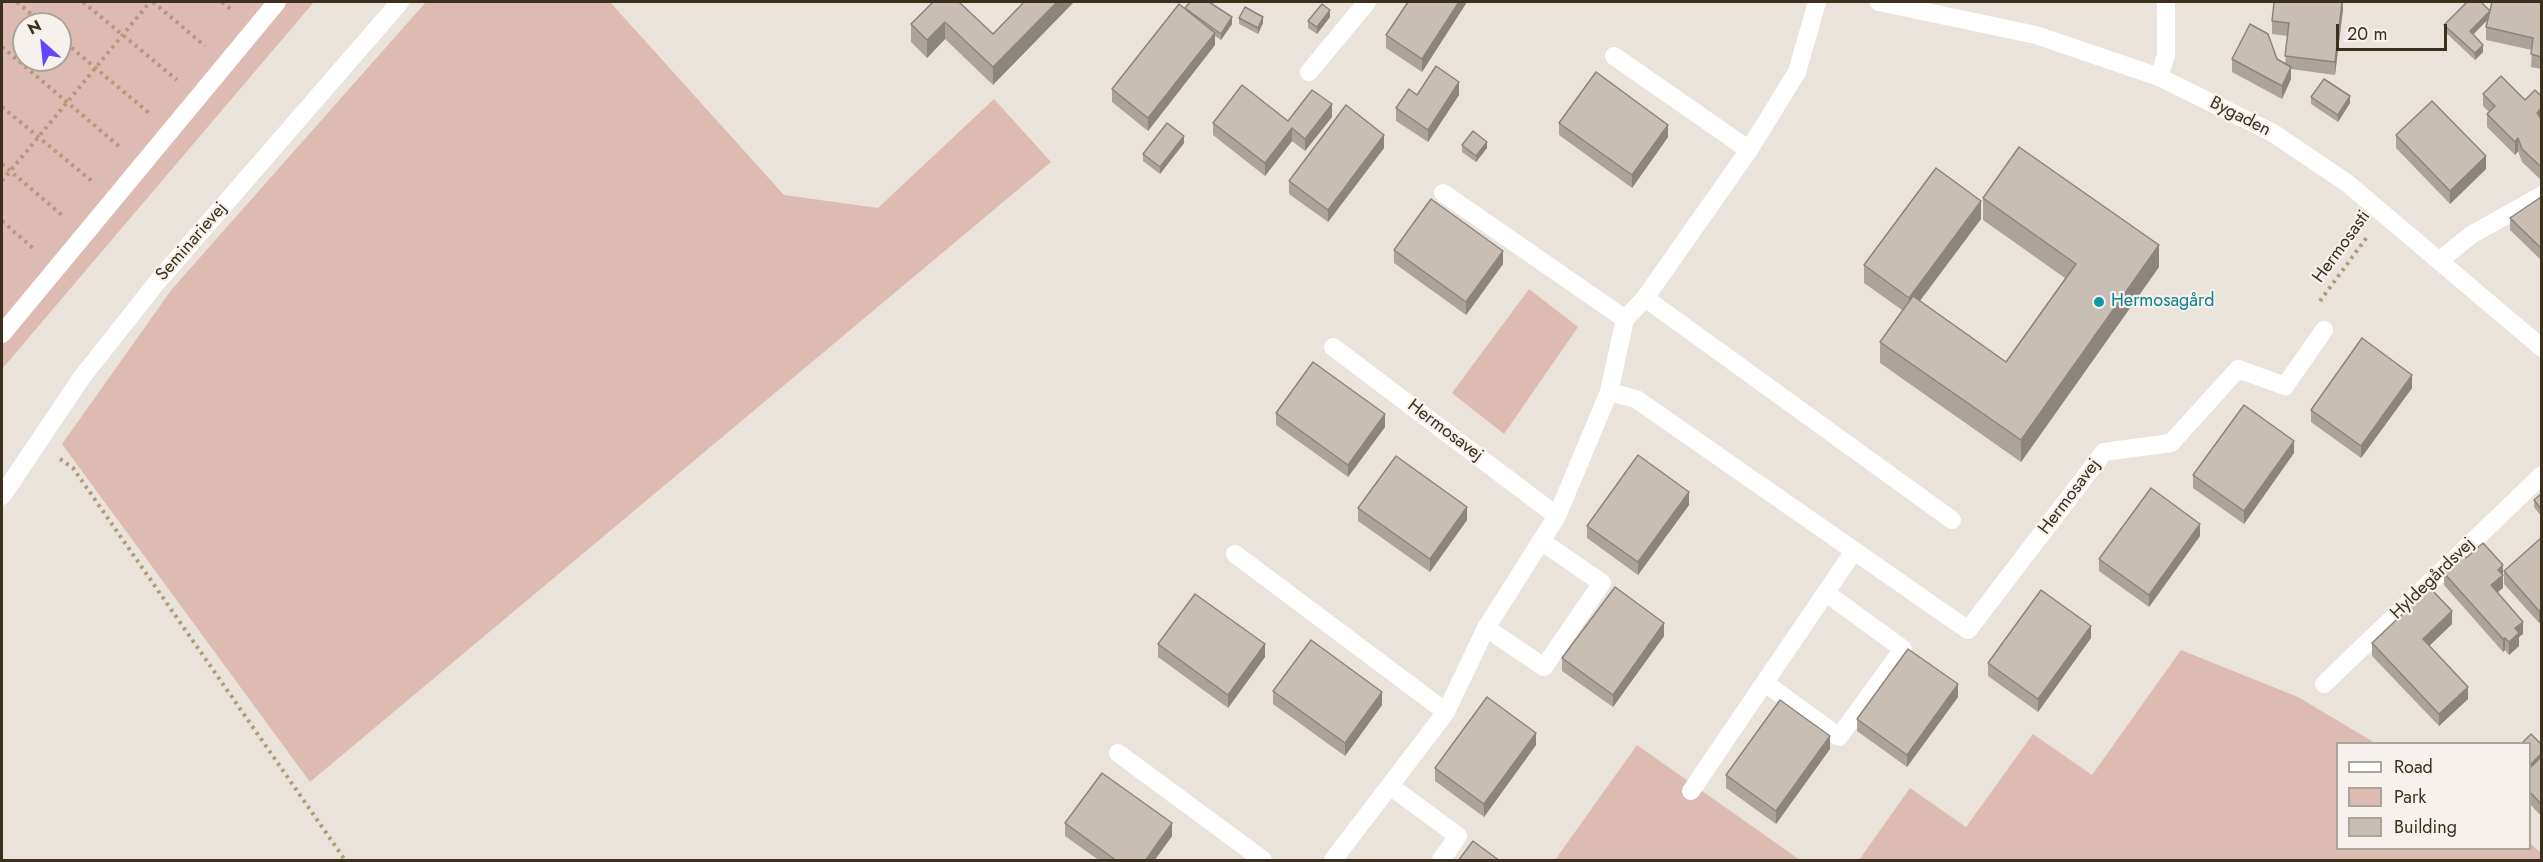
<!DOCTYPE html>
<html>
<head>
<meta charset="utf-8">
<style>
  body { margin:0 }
  #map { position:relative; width:2543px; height:862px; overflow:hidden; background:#eae3dc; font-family:Jost,sans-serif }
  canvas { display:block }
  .frame { position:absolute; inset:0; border:3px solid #3a301d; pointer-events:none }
  .legend { position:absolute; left:2336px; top:742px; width:195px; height:108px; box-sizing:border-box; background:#f7f1ed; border:2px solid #aba49a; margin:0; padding:8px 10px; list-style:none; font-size:18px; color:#3a301d }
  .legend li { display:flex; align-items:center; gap:12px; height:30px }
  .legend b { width:30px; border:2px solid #aba49a }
  .north { position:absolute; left:12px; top:12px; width:60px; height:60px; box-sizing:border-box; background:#f7f1ed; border:2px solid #aba49a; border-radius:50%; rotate:333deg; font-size:16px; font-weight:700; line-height:24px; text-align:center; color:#3a301d }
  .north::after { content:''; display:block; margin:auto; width:21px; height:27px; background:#6445ff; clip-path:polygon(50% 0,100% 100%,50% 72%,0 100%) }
  .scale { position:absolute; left:2336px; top:24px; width:111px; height:27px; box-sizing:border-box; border:3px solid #3a301d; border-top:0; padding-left:8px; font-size:18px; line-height:21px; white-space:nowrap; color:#3a301d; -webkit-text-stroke:4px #f7f1ed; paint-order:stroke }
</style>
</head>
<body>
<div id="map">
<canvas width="2543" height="862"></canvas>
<div class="frame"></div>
<ul class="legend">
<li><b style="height:8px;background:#fff"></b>Road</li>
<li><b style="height:16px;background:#debbb2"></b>Park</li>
<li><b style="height:16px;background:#c8beb4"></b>Building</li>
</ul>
<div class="north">N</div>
<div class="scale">20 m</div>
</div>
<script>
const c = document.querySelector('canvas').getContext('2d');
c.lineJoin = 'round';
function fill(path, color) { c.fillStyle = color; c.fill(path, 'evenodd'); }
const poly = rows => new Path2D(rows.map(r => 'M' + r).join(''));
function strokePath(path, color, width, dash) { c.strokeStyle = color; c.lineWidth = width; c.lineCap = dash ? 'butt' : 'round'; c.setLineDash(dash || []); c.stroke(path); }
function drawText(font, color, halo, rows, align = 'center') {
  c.font = font + ' Jost,sans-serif'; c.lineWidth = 4.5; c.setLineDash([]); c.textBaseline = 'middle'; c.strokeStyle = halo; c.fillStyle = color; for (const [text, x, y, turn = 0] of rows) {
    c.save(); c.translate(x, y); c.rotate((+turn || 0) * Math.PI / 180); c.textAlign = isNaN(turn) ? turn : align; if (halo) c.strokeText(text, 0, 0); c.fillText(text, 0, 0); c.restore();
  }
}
fill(poly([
  [2,2,314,2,2,369],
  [24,24,60,24,60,60,24,60],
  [426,2,610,2,784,195,878,208,994,99,1051,162,310,782,62,444,172,289],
  [1529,289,1578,327,1504,434,1452,393],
  [2181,650,2298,697,2375,743,2338,744,2338,848,2530,848,2530,843,2541,853,2541,860,1859,860,1910,788,1966,827,2033,734,2092,775],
  [1637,745,1800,860,1555,860]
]), '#debbb2');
strokePath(poly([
  [17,2,43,24],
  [83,2,177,80],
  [153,2,205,46],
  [222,2,233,11],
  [60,38,149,113],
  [2,47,120,147],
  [2,107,93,182],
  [2,164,63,216],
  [2,181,150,2],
  [2,221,35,250],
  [2320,301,2367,237],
  [60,459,73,468,345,860]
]), '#b19b79', 4, [3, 4.5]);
strokePath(poly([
  [1645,298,1952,520],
  [2,334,277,2],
  [1486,628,1544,667,1602,583,1541,541],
  [1765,683,1839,737,1903,649,1826,593],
  [1390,786,1458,836,1441,860]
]), '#fff', 18);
strokePath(poly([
  [1614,56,1749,150],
  [1309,72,1367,2],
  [2159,77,2166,55,2166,2],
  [1443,193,1625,319],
  [2440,260,2471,235,2542,195],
  [1333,347,1557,516],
  [1609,392,1636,399,1968,630,2104,452,2171,443,2238,369,2285,386,2324,330],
  [1235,554,1446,712],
  [2324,684,2542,475],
  [1118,753,1263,860],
  [1691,791,1854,551],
  [1333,860,1446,712,1486,628,1557,516,1609,392,1625,319,1645,298,1749,150,1797,72,1817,2]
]), '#fff', 18);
strokePath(poly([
  [1879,2,2036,35,2159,77,2273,133,2347,183,2542,348],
  [2,496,82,377,158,281,400,2]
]), '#fff', 18);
fill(poly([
  [933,2,993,34,1024,2,993,85,945,39,927,58,911,42,911,24],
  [1408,2,1467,2,1422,72,1386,48,1386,35],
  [2343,2,2343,9,2335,75,2291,69,2291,79,2282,99,2232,72,2232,59,2285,64,2288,36,2272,34,2272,21],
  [2541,2,2541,69,2531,67,2532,50,2486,40,2486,27,2488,20,2473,34,2483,52,2475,60,2444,31,2444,25,2490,11],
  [1185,9,1232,24,1221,40,1215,36,1215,45,1148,131,1112,102,1112,89],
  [1330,17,1317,34,1308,28,1308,21],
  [1239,18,1263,23,1258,34,1239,24],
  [2483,94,2525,100,2541,96,2540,179,2522,162,2518,151,2515,155,2487,127,2487,114,2489,112,2483,106],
  [1417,95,1459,95,1428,142,1396,121,1396,108],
  [2311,97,2350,103,2338,122,2311,104],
  [1332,117,1305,151,1292,141,1265,176,1213,135,1213,123,1288,121],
  [1559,123,1668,137,1632,188,1559,135],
  [2396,135,2486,169,2450,204,2396,148],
  [1184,143,1160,174,1143,161,1143,154],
  [1462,145,1487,148,1476,162,1462,152],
  [1384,148,1328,222,1289,194,1289,181],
  [2541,197,2541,260,2510,230,2510,218],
  [1983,198,2159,267,2021,462,1880,363,1880,342,1902,310,1864,283,1864,265,1981,219,1920,301,2006,362,2065,278,1983,220],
  [1394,250,1503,264,1466,315,1394,263],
  [2412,388,2361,458,2311,422,2311,410],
  [1276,413,1385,427,1348,477,1276,425],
  [2294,453,2244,524,2193,488,2193,475],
  [2541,494,2541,516,2534,507,2534,500],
  [1689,505,1638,575,1587,538,1587,526],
  [1358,508,1467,520,1430,572,1358,521],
  [2200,536,2149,607,2099,571,2099,559],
  [2541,538,2539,623,2504,584,2504,571],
  [2466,558,2503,565,2503,588,2497,592,2523,634,2519,637,2519,646,2509,655,2505,650,2503,652,2444,585,2444,573],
  [2452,624,2429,646,2468,699,2439,726,2372,656,2372,643],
  [1664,636,1613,707,1562,671,1562,658],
  [2091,638,2038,712,1988,676,1988,663],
  [1158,644,1265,657,1228,708,1158,657],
  [1273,691,1382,705,1345,756,1273,704],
  [1958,697,1907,767,1857,731,1857,719],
  [2529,744,2541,744,2541,816,2529,803],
  [1536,745,1484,817,1435,781,1435,768],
  [1830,749,1776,824,1726,788,1726,775],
  [1065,823,1172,836,1154,861,1100,861,1065,836]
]), '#aca39b');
fill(poly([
  [1057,2,1074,2,993,85,993,67],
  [1459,2,1467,2,1422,72,1422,59],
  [2342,2,2343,9,2335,75,2335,62],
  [1330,10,1330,17,1317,34,1317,27],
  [2490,11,2490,17,2470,38,2470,31],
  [1232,17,1232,24,1221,40,1221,34],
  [1263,17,1263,23,1258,34,1258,28],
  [945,22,945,39,927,58,927,40],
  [1215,33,1215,45,1148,131,1148,118],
  [2483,45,2483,52,2475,60,2475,53],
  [2291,67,2291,79,2282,99,2282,86],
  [1459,82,1459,95,1428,142,1428,130],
  [2350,96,2350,103,2338,122,2338,115],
  [1332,104,1332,117,1305,151,1305,139],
  [2541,108,2541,120,2537,113],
  [1668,125,1668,137,1632,188,1632,175],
  [1292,128,1292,141,1265,176,1265,163],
  [1384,135,1384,148,1328,222,1328,210],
  [1184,136,1184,143,1160,174,1160,167],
  [2518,138,2518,151,2515,155,2515,142],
  [1487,142,1487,148,1476,162,1476,156],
  [2486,156,2486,169,2450,204,2450,191],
  [2540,166,2541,166,2541,178,2540,179],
  [1981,201,1981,219,1909,315,1909,298],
  [2159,245,2159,267,2021,462,2021,440],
  [1503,251,1503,264,1466,315,1466,302],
  [2412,375,2412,388,2361,458,2361,446],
  [1385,414,1385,427,1348,477,1348,465],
  [2294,441,2294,453,2244,524,2244,511],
  [1689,492,1689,505,1638,575,1638,562],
  [1467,507,1467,520,1430,572,1430,559],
  [2200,524,2200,536,2149,607,2149,595],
  [2503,565,2503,588,2491,598,2491,585,2498,570],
  [2541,609,2541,621,2539,623,2539,611],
  [2452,611,2452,624,2423,652,2423,639],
  [2523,622,2523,634,2519,637,2519,646,2509,655,2509,642,2515,628],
  [1664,623,1664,636,1613,707,1613,695],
  [2091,626,2091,638,2038,712,2038,699],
  [2505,638,2505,650,2503,652,2503,639],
  [1265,644,1265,657,1228,708,1228,695],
  [1958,684,1958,697,1907,767,1907,755],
  [2468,687,2468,699,2439,726,2439,714],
  [1382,692,1382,705,1345,756,1345,743],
  [1536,733,1536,745,1484,817,1484,804],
  [1830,736,1830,749,1776,824,1776,811],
  [2541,754,2541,761,2529,772,2529,766],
  [1172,823,1172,836,1154,861,1145,861]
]), '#8c857e');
const building = poly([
  [933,2,959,2,993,34,1024,2,1057,2,993,67,945,22,927,40,911,24,933,2],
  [1190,2,1209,2,1232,17,1221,34,1185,8,1190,2],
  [1408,2,1459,2,1422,59,1386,35,1408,2],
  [2274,2,2342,2,2335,62,2285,56,2289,23,2272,21,2274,2],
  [2467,2,2481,2,2490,11,2470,31,2483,45,2475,53,2444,25,2467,2],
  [2492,2,2541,2,2541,57,2531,54,2533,38,2486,27,2492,2],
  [1179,4,1215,33,1148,118,1112,89,1179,4],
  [1322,4,1330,10,1317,27,1308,21,1322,4],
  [1245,7,1263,17,1258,28,1239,18,1245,7],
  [2250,24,2268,34,2277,59,2291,67,2282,86,2232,59,2250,24],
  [1436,66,1459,82,1428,130,1396,108,1409,89,1417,95,1436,66],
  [1596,72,1668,125,1632,175,1559,123,1596,72],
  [2501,76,2525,100,2535,90,2541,96,2541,108,2537,113,2541,119,2541,166,2540,166,2522,149,2518,138,2515,142,2487,114,2495,106,2483,94,2501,76],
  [2324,79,2350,96,2338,115,2311,97,2324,79],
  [1242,85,1288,121,1312,90,1332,104,1305,139,1292,128,1265,163,1213,123,1242,85],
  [2432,101,2486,156,2450,191,2396,135,2432,101],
  [1346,105,1384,135,1328,210,1289,181,1346,105],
  [1167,123,1184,136,1160,167,1143,154,1167,123],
  [1473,131,1487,142,1476,156,1462,145,1473,131],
  [2019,147,2159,245,2021,440,1880,342,1913,296,2006,362,2076,264,1983,198,2019,147],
  [1936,168,1981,201,1909,298,1864,265,1936,168],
  [2541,197,2541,248,2510,218,2541,197],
  [1431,199,1503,251,1466,302,1394,250,1431,199],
  [2362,338,2412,375,2361,446,2311,410,2362,338],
  [1313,362,1385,414,1348,465,1276,413,1313,362],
  [2244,405,2294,441,2244,511,2193,475,2244,405],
  [1638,455,1689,492,1638,562,1587,526,1638,455],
  [1396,456,1467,507,1430,559,1358,508,1396,456],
  [2151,488,2200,524,2149,595,2099,559,2151,488],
  [2541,494,2541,509,2534,500,2541,494],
  [2541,538,2541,609,2539,611,2504,571,2541,538],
  [2483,543,2503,565,2498,570,2503,575,2491,585,2523,622,2515,628,2519,633,2509,642,2505,638,2503,639,2444,573,2463,555,2466,558,2483,543],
  [1615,587,1664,623,1613,695,1562,658,1615,587],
  [2430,588,2452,611,2423,639,2468,687,2439,714,2372,643,2430,588],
  [2041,590,2091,626,2038,699,1988,663,2041,590],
  [1195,594,1265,644,1228,695,1158,644,1195,594],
  [1311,640,1382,692,1345,743,1273,691,1311,640],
  [1908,649,1958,684,1907,755,1857,719,1908,649],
  [1487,697,1536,733,1484,804,1435,768,1487,697],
  [1780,700,1830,736,1776,811,1726,775,1780,700],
  [2531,734,2541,744,2541,754,2529,766,2529,744,2521,744,2531,734],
  [2541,757,2541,804,2529,791,2529,769,2541,757],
  [1102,773,1172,823,1145,861,1117,861,1065,823,1102,773],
  [1473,841,1500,861,1458,861,1473,841]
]);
fill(building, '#c8beb4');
strokePath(building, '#8c857e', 1.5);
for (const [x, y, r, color] of [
  [2099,302,6,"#0f9aa8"]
]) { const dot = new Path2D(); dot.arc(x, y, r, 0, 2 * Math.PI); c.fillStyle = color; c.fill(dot); strokePath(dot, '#f7f1ed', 2); }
drawText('18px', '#3a301d', '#f7f1ed', [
  ["Bygaden",2240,117,27],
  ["Seminarievej",192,242,-49],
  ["Hermosasti",2342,247,-54],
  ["Hermosavej",1445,431,37],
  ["Hermosavej",2070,497,-53],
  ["Hyldegårdsvej",2433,579,-44]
]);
drawText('18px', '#0d838f', '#f7f1ed', [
  ["Hermosagård",2111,302]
], 'left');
</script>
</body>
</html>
